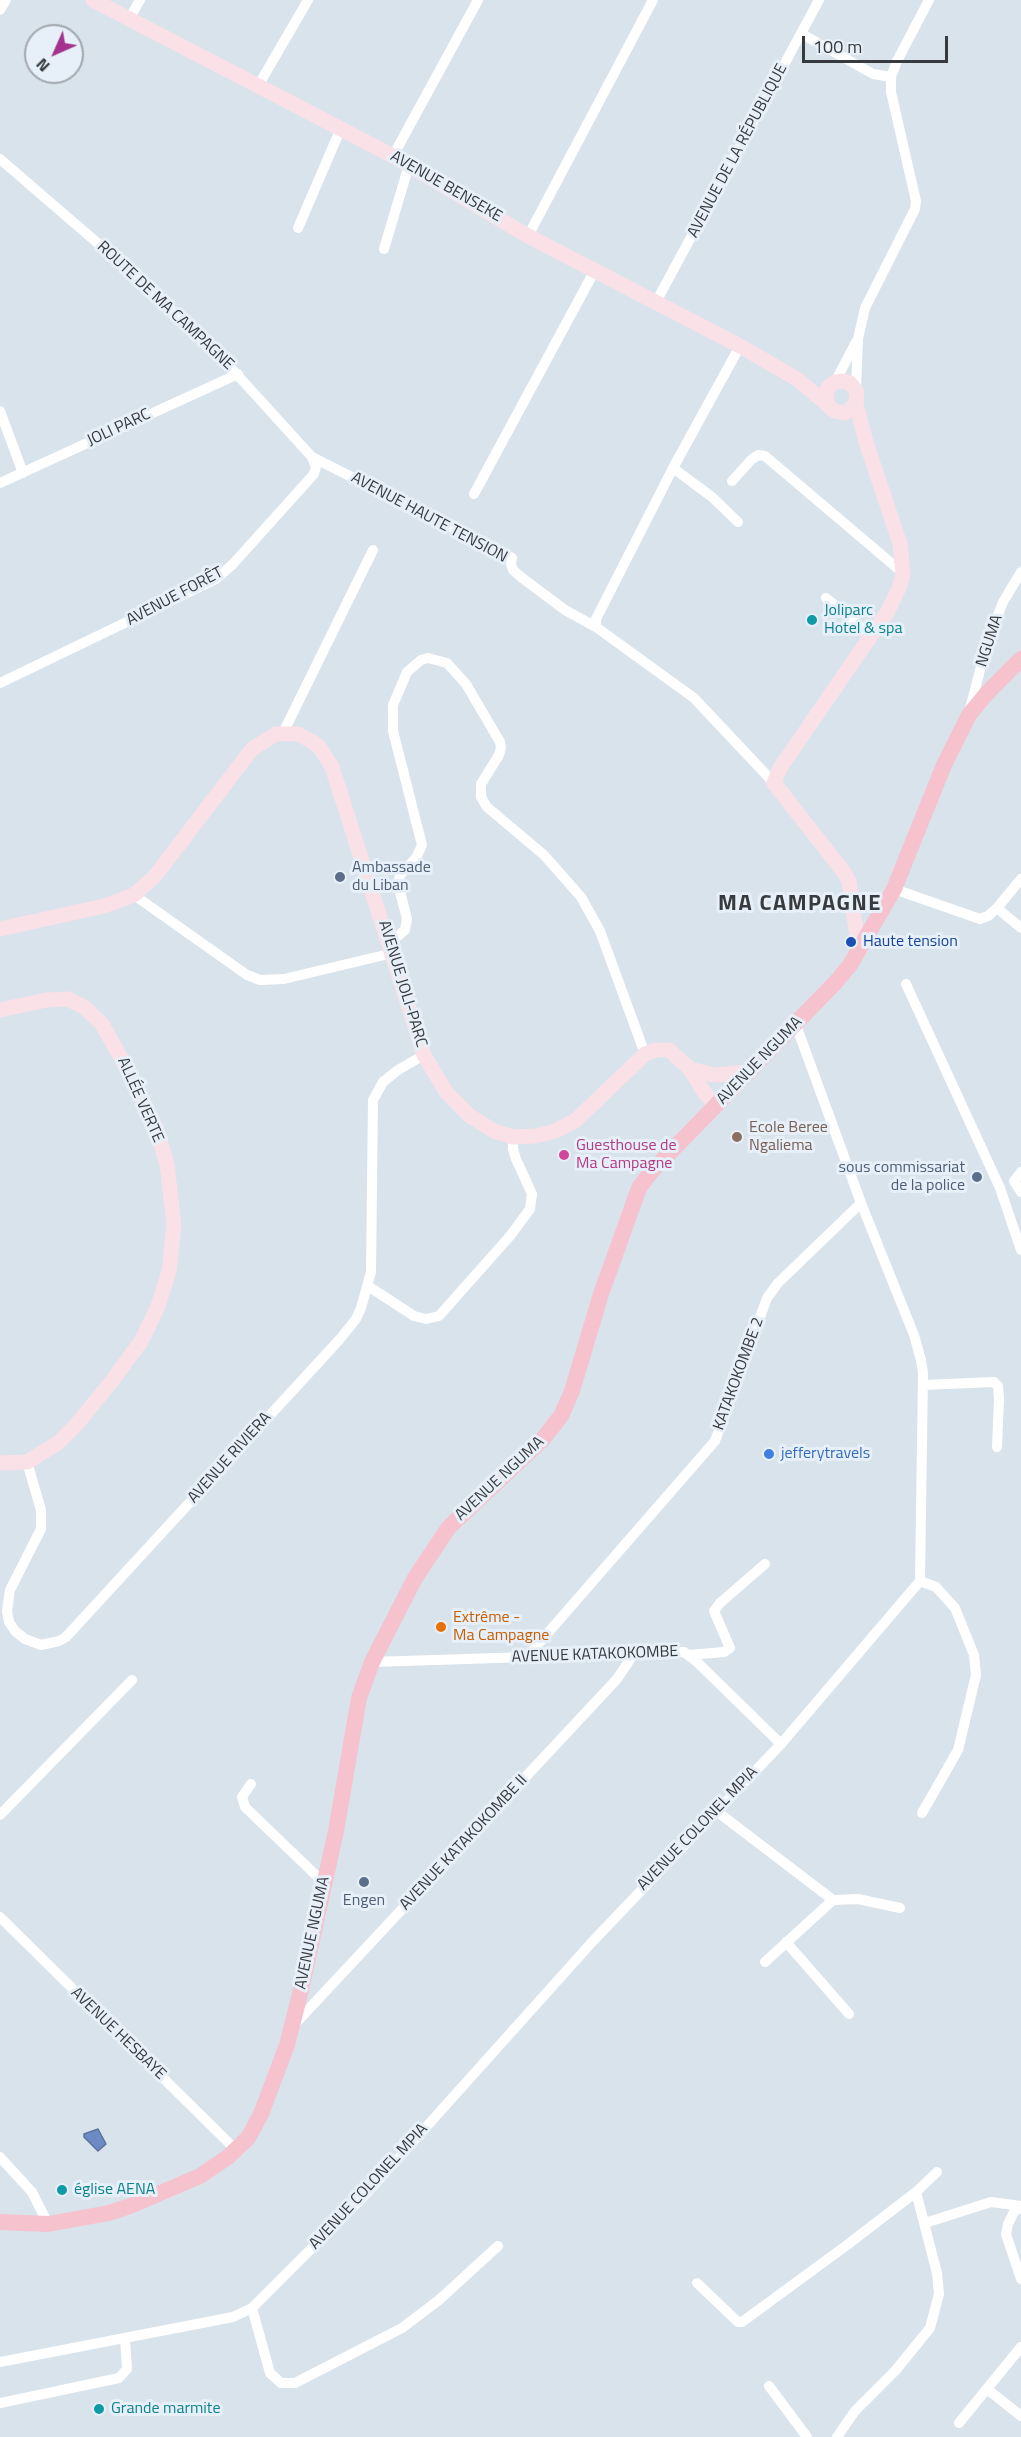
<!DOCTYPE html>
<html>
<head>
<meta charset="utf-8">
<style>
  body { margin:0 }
  #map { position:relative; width:1021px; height:2437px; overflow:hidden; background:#d9e3eb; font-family:"Titillium Web",sans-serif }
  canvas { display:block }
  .north { position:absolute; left:24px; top:24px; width:60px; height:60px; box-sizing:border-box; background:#e7f0f8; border:2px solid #a1a7ae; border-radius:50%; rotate:225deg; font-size:16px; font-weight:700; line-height:24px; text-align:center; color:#373a3e }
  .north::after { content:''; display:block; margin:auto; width:21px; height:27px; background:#a5338e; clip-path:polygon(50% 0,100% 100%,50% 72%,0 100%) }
  .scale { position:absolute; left:802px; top:36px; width:146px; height:27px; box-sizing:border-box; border:3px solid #373a3e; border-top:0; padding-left:8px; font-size:18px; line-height:21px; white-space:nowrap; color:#373a3e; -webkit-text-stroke:4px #e7f0f8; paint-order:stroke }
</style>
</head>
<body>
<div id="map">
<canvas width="1021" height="2437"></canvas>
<div class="north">N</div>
<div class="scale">100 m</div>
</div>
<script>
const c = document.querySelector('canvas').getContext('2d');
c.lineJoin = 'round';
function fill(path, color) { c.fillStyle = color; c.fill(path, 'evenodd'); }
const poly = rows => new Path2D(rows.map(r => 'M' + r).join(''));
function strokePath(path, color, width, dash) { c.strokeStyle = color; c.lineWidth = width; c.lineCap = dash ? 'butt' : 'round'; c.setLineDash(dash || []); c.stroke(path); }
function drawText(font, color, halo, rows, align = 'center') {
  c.font = font + ' "Titillium Web",sans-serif'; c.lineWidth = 6; c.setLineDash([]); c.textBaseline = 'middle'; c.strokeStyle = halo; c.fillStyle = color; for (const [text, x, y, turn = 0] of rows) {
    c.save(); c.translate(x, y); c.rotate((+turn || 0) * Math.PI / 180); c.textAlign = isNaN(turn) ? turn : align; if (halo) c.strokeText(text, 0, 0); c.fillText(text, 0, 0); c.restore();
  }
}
const water = poly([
  [98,2129,106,2144,98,2151,84,2137,84,2134,98,2129]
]);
fill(water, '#6c8bc4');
strokePath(water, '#5c739c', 1.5);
strokePath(poly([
  [0,10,6,0],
  [129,19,140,0],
  [802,34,873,74,891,77],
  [258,86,308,0],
  [393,156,478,0],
  [0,159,116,259,221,357,312,457,316,467,314,474,233,564,216,579,0,683],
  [298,228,341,128],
  [528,236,653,0],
  [384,249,409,165],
  [656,302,819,0],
  [835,382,856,342],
  [856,389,858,339,865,308,915,209,916,201,891,92,891,77,897,61,929,0],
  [0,411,23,473],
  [312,457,512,558,511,564,513,570,521,577,565,610,596,627,694,698,774,783],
  [673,468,712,497,738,522],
  [732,481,751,460,758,455,765,456,903,573],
  [0,483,238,374],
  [474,494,595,270],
  [826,598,872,636],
  [596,627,596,619,673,468,740,346],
  [970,709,987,643,1003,602,1021,572],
  [283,733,373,550],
  [894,889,980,919,988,916,997,908,1021,879],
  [134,895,247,975,260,980,284,979,393,953],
  [997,908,1021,928],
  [389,939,398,936,405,930,407,919,398,884,400,875,416,858,422,845,393,731,393,705,407,672,421,660,428,658,447,663,466,684,500,742,501,748,499,755,481,784,481,797,487,807,544,855,581,897,600,931,645,1054],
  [906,984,1000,1188,1021,1250],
  [1021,1172,1014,1181,1021,1192],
  [368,1286,414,1316,426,1319,439,1316,510,1236,530,1209,532,1194,516,1159,513,1149,513,1137],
  [923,1385,994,1382,998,1386,999,1399,997,1447],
  [27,1462,41,1510,41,1529,10,1590,7,1611,9,1622,15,1631,25,1639,41,1645,59,1641,66,1637,340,1339,356,1319,361,1308,371,1272,373,1100,383,1082,398,1070,424,1055],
  [920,1581,936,1587,955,1608,974,1655,976,1675,958,1750,922,1813],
  [689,1655,724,1652,730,1648,714,1611,720,1603,765,1564],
  [526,1658,715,1441,767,1298,778,1283,861,1203],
  [372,1662,684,1652,696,1661,781,1744],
  [251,1784,242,1797,245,1807,323,1882],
  [715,1810,833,1900],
  [0,1815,132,1680],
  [0,1917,236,2150],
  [786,1942,849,2014],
  [765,1962,833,1900,858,1899,900,1908],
  [293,2026,617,1679,633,1655],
  [0,2157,32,2192,48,2224],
  [1021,2207,1014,2212,1008,2224,1006,2234,1021,2279],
  [925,2223,991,2202,1021,2206],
  [697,2283,738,2322,742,2322,847,2245,916,2192,937,2172],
  [252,2308,270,2373,281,2383,295,2383,402,2328,439,2300,498,2246],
  [0,2362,233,2317,252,2308,366,2194,593,1941,781,1744,920,1581,923,1373,921,1360,914,1335,861,1203,796,1025],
  [769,2386,807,2437],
  [987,2389,1021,2416],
  [0,2403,119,2378,127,2369,125,2338],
  [959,2423,1021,2347],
  [837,2437,855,2411,895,2371,930,2328,939,2294,937,2273,916,2192]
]), '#fff', 10);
strokePath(poly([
  [93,0,393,156,528,236,740,346,797,379,827,404],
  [856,404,845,413,835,411,830,408,826,400,828,387,835,382,843,381,850,383,857,392,856,404,866,442,900,544,903,573,900,586,888,611,780,768,774,783,843,871,849,881,859,951],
  [0,929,104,906,134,895,155,876,252,749,276,734,298,734,313,742,320,748,332,767,424,1055,446,1092,470,1116,494,1131,513,1137,536,1136,555,1131,575,1121,645,1054,656,1050,669,1050,690,1069,714,1075,749,1072],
  [0,1010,46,1000,68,999,84,1007,102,1024,130,1074,156,1128,167,1164,174,1225,169,1271,158,1306,142,1340,112,1381,76,1425,58,1443,27,1462,0,1463],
  [690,1069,704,1092,716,1106]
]), '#fae0e7', 15);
strokePath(poly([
  [0,2222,48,2224,109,2213,130,2206,200,2176,228,2157,248,2138,261,2114,287,2045,300,1994,336,1831,359,1698,372,1662,415,1578,449,1527,542,1440,561,1416,572,1391,601,1294,639,1188,651,1172,835,983,850,965,894,889,944,765,969,715,987,693,1021,659]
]), '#f5c2ce', 16);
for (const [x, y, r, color] of [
  [812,620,6,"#0f9aa8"],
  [340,877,6,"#5c6f8a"],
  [851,942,6,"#1a4fb4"],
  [737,1137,6,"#8d6e63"],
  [564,1155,6,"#d1479c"],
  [977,1177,6,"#5c6f8a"],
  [769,1454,6,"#3f7fe0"],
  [441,1627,6,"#e8710a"],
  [364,1882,6,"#5c6f8a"],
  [62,2190,6,"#0f9aa8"],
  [99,2409,6,"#0f9aa8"]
]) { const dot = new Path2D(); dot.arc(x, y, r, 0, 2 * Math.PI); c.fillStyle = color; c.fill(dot); strokePath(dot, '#e7f0f8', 2); }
drawText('16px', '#373a3e', '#e7f0f8', [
  ["AVENUE DE LA RÉPUBLIQUE",738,151,-62],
  ["AVENUE BENSEKE",446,187,30],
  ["ROUTE DE MA CAMPAGNE",165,306,43],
  ["JOLI PARC",119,428,-25],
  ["AVENUE HAUTE TENSION",429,518,28],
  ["AVENUE FORÊT",175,597,-28],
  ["NGUMA",990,641,-72],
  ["AVENUE JOLI-PARC",402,984,73],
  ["AVENUE NGUMA",760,1061,-46],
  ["ALLÉE VERTE",140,1100,66],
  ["KATAKOKOMBE 2",739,1374,-70],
  ["AVENUE RIVIERA",230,1458,-48],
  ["AVENUE NGUMA",500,1479,-43],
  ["AVENUE KATAKOKOMBE",595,1655,-2],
  ["AVENUE COLONEL MPIA",698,1829,-46],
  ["AVENUE KATAKOKOMBE II",464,1843,-47],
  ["AVENUE NGUMA",313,1933,-78],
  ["AVENUE HESBAYE",118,2034,44],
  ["AVENUE COLONEL MPIA",369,2187,-47]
]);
drawText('16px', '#0d838f', '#e7f0f8', [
  ["Joliparc",824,611],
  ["Hotel & spa",824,629],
  ["église AENA",74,2190],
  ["Grande marmite",111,2409]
], 'left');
drawText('16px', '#4e5e75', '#e7f0f8', [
  ["Ambassade",352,868],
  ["du Liban",352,886],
  ["sous commissariat",965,1168,"right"],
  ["de la police",965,1186,"right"],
  ["Engen",364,1901,"center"]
], 'left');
drawText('16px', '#164399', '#e7f0f8', [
  ["Haute tension",863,942]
], 'left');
drawText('16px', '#785e54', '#e7f0f8', [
  ["Ecole Beree",749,1128],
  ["Ngaliema",749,1146]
], 'left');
drawText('16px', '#b23c85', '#e7f0f8', [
  ["Guesthouse de",576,1146],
  ["Ma Campagne",576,1164]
], 'left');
drawText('16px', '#366cbe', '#e7f0f8', [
  ["jefferytravels",781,1454]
], 'left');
drawText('16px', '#c56008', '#e7f0f8', [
  ["Extrême -",453,1618],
  ["Ma Campagne",453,1636]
], 'left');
c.letterSpacing = '1.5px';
drawText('bold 22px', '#373a3e', '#e7f0f8', [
  ["MA CAMPAGNE",800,905]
]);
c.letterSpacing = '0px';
</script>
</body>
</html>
